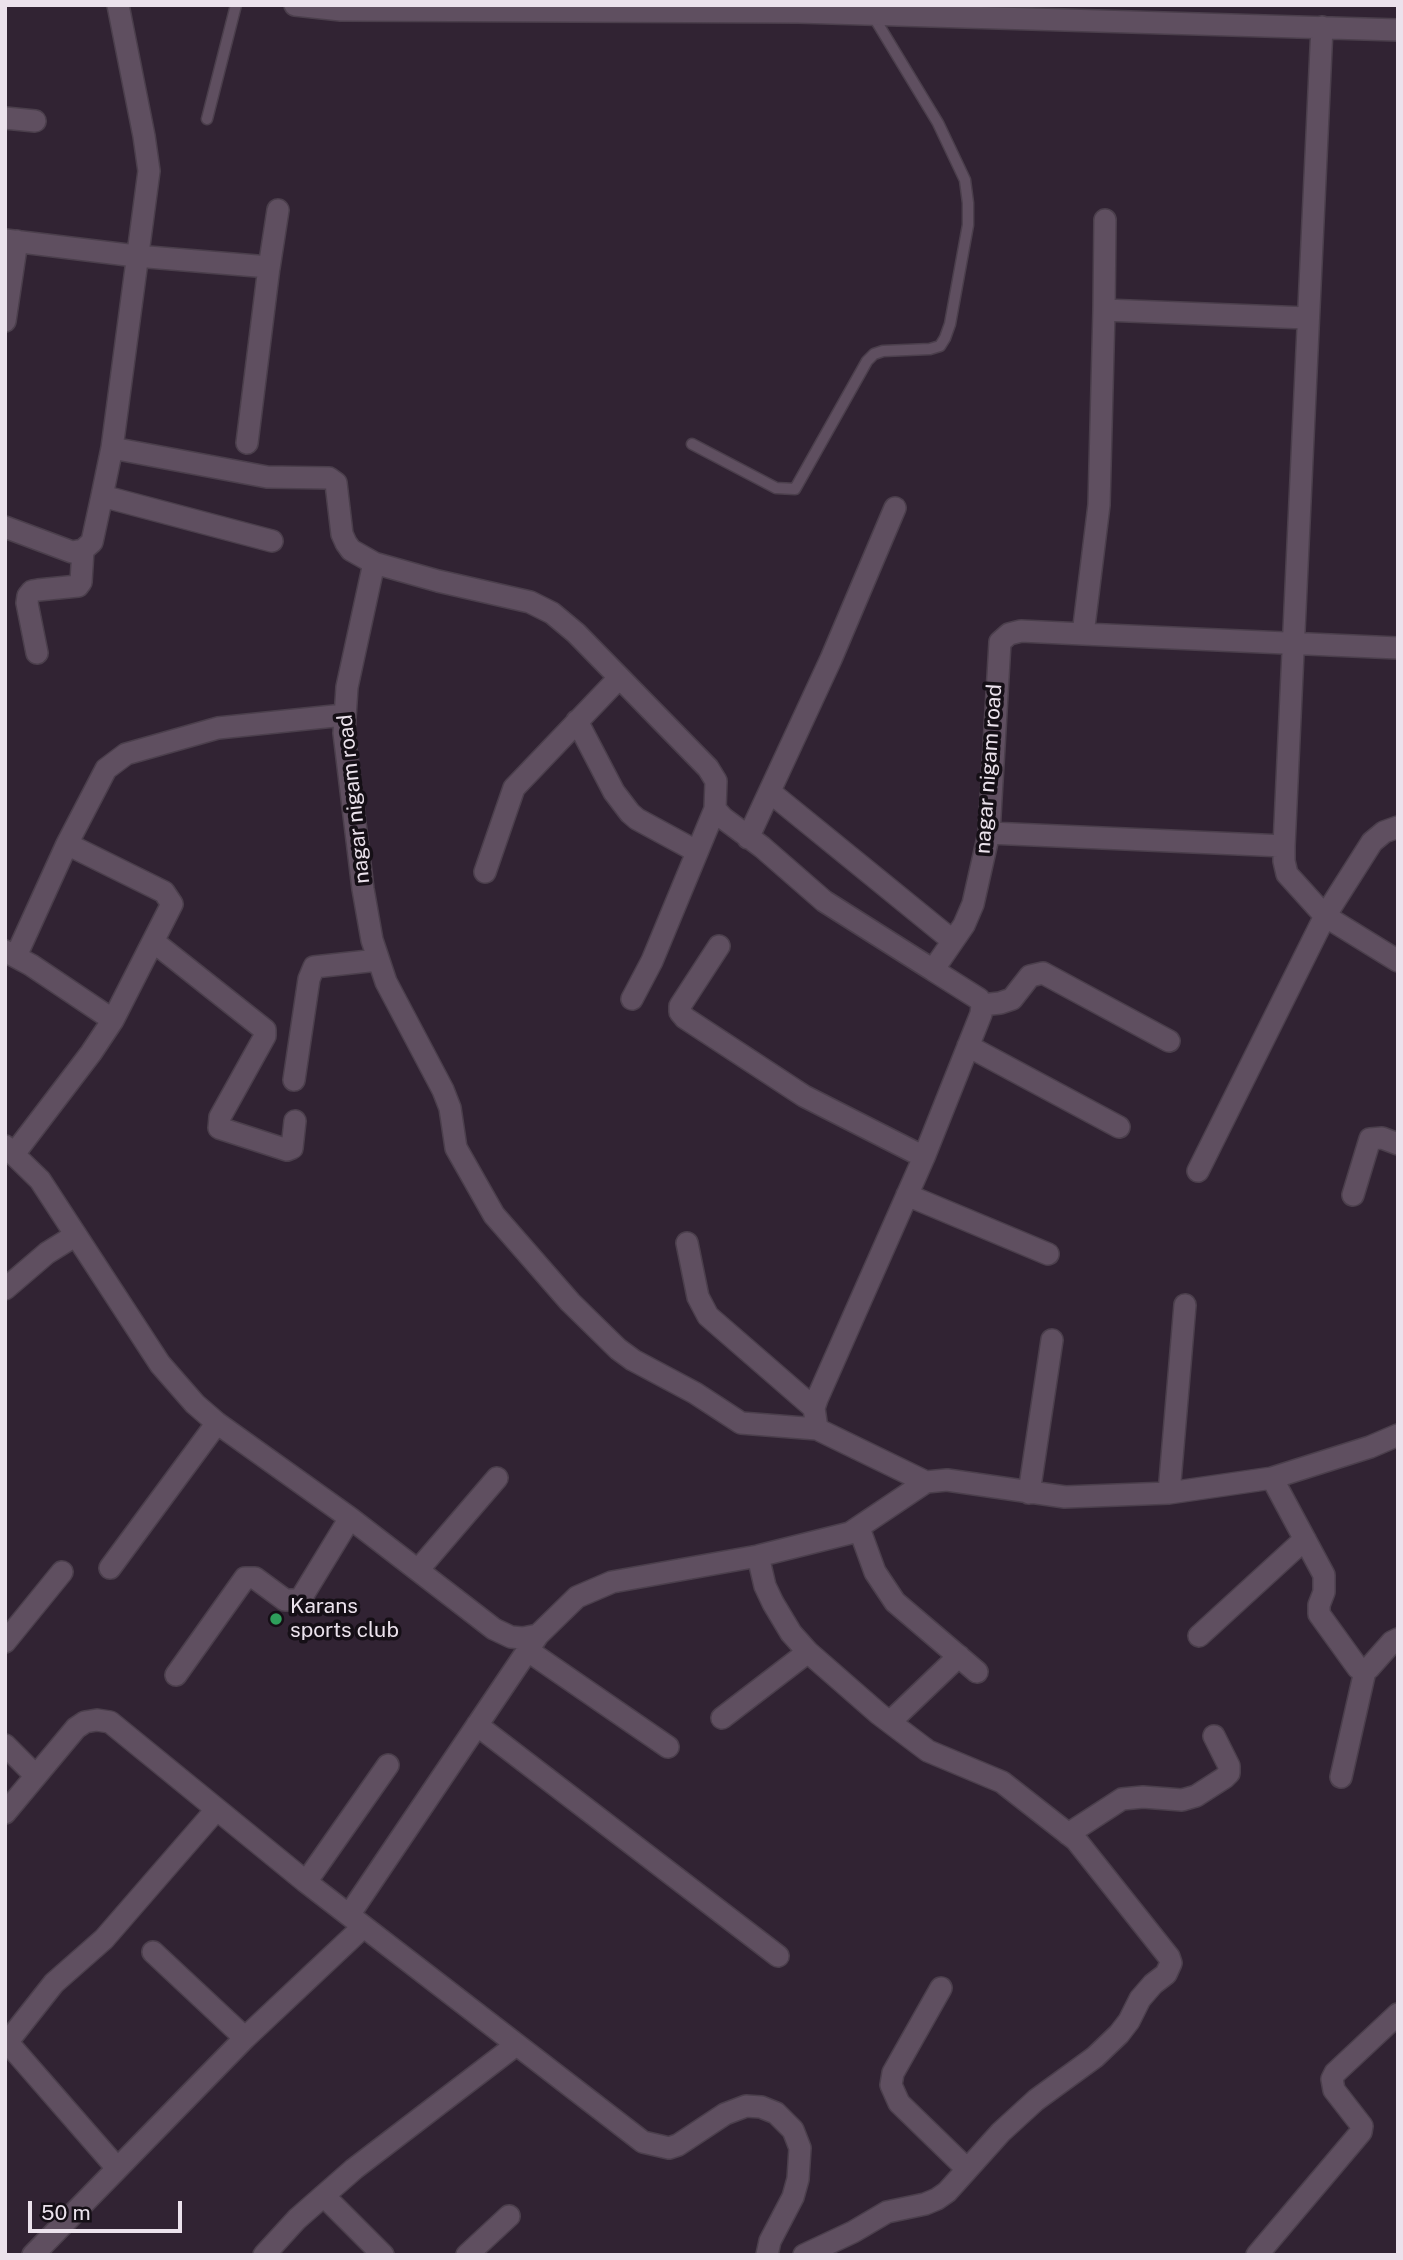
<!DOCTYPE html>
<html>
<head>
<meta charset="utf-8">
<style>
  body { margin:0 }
  #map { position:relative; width:1403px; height:2260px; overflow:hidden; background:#312333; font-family:"Public Sans",sans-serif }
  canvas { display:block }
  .frame { position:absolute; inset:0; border:7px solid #ebe2ec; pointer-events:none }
  .scale { position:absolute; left:28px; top:2201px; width:154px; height:32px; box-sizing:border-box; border:4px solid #ebe2ec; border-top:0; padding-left:9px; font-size:21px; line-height:24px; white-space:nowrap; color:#ebe2ec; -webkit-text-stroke:5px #150f16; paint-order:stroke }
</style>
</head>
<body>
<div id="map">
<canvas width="1403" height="2260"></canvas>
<div class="frame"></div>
<div class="scale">50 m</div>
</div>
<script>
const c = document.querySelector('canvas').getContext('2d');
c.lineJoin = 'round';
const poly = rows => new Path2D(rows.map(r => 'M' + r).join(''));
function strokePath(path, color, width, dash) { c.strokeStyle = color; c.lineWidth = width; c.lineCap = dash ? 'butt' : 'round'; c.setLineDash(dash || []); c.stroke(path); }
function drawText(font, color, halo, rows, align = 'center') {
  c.font = font + ' "Public Sans",sans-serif'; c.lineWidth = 7; c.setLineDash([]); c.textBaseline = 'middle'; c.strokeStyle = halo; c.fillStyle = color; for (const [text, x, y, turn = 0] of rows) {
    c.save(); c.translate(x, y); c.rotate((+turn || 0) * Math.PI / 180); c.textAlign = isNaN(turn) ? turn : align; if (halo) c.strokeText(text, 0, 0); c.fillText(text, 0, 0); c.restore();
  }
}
const service = poly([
  [207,119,236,5],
  [692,444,776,488,795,489,867,361,874,354,883,351,930,349,940,346,945,338,950,324,968,225,968,203,965,180,938,123,872,14]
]);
const minor = poly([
  [295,5,341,10,798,12,1398,30],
  [5,118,35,121],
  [5,240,136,256,269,267,247,443],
  [269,268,278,210],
  [1104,310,1105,220],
  [1307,318,1104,310,1099,505,1083,634,1398,648],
  [5,321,17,241],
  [112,448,267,477,329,478,336,483,342,534,346,543,351,550,374,563],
  [102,496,272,541],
  [5,527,72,552,83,550,92,542,102,496,112,448,149,171,144,136,118,5],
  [37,653,27,603,28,596,32,591,38,590,78,586,81,582,83,550],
  [577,721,614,792,630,813,637,819,696,851],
  [770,792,953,941],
  [989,833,1284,846,1322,27],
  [748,838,831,659,895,508],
  [67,844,106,769,126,754,218,728,344,715],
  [1284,846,1284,861,1287,874,1325,916,1398,961],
  [485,872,514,788,619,678],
  [154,942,265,1030,265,1036,220,1117,219,1128,287,1150,292,1148,295,1121],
  [719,946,680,1006,680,1012,685,1018,804,1096,924,1157],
  [5,951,31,965,113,1020],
  [632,999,652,961,715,809],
  [982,1005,1000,1003,1012,999,1030,976,1043,973,1169,1041],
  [968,1046,1119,1127],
  [294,1080,309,979,314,967,378,960],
  [5,1146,40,1180,160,1364,195,1404,217,1423,350,1518,494,1629,511,1637,523,1638,538,1635,577,1597,612,1582,758,1556,850,1533,926,1482,947,1480,1065,1497,1169,1493,1272,1478,1370,1447,1398,1435],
  [14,1154,91,1053,113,1020,172,904,164,892,67,844,16,956],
  [1198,1171,1325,916,1372,842,1384,832,1398,827],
  [907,1195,1048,1254],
  [1353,1195,1370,1139,1382,1138,1398,1144],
  [687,1243,698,1297,708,1316,814,1408],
  [5,1289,47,1253,76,1235],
  [817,1429,814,1408,817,1399,924,1157,981,1014,982,1005,979,999,933,970],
  [1272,1478,1324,1575,1324,1592,1319,1605,1319,1614,1358,1668,1365,1671,1369,1668,1392,1642,1398,1639],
  [926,1482,817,1429,741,1423,695,1393,633,1360,618,1349,570,1302,494,1215,456,1148,450,1108,443,1090,386,982,372,940,363,889,344,733,347,687,374,563,438,581,530,602,552,613,576,633,708,768,716,781,715,809,723,818,762,847,824,901,933,970,964,925,973,904,989,833,1000,642,1009,634,1021,631,1083,634],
  [1029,1493,1052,1340],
  [1169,1493,1185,1305],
  [859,1528,875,1572,895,1602,977,1672],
  [758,1556,765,1586,773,1603,791,1633,808,1652,879,1714,928,1751,1002,1782,1076,1840,1169,1957,1171,1963,1166,1974,1153,1984,1140,1999,1129,2021,1119,2034,1095,2057,1036,2100,1001,2132,947,2192,937,2199,925,2204,887,2212,853,2232,804,2255],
  [110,1568,217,1423],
  [418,1570,497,1478],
  [1199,1636,1305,1539],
  [5,1642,62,1572],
  [527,1650,668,1747],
  [176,1675,245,1578,255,1578,285,1600,300,1600,350,1518],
  [722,1718,808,1652],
  [890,1722,959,1656],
  [477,1725,778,1956],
  [5,1745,36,1776],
  [1341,1777,1365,1671],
  [5,1813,76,1728,85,1722,97,1720,110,1722,306,1882,643,2142,669,2148,678,2145,725,2114,746,2106,761,2107,776,2113,793,2130,800,2148,798,2179,793,2197,770,2241,767,2255],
  [1068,1834,1122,1799,1143,1797,1182,1800,1196,1796,1224,1778,1229,1773,1229,1766,1214,1736],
  [306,1882,388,1765],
  [349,1915,538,1635],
  [153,1952,245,2038],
  [941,1988,893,2073,891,2085,899,2103,967,2169],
  [8,2043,117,2168],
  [5,2045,54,1983,104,1939,216,1810],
  [324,2196,383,2255],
  [33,2255,245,2038,363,1927],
  [264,2255,297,2219,354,2169,516,2045],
  [467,2255,509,2216],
  [1257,2255,1361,2132,1362,2126,1334,2090,1332,2079,1335,2073,1398,2014]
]);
strokePath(service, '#4b3f4c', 13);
strokePath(minor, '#4b3f4c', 24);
strokePath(service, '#5f4f60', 10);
strokePath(minor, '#5f4f60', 21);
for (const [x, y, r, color] of [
  [276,1619,7,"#2e9e5b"]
]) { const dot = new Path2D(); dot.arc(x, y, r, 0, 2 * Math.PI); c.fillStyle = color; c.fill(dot); strokePath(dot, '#150f16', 2.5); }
drawText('21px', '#ebe2ec', '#150f16', [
  ["nagar nigam road",989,769,-86],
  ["nagar nigam road",354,799,-96]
]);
drawText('21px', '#ebe2ec', '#150f16', [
  ["Karans",290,1607],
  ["sports club",290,1631]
], 'left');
</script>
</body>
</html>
